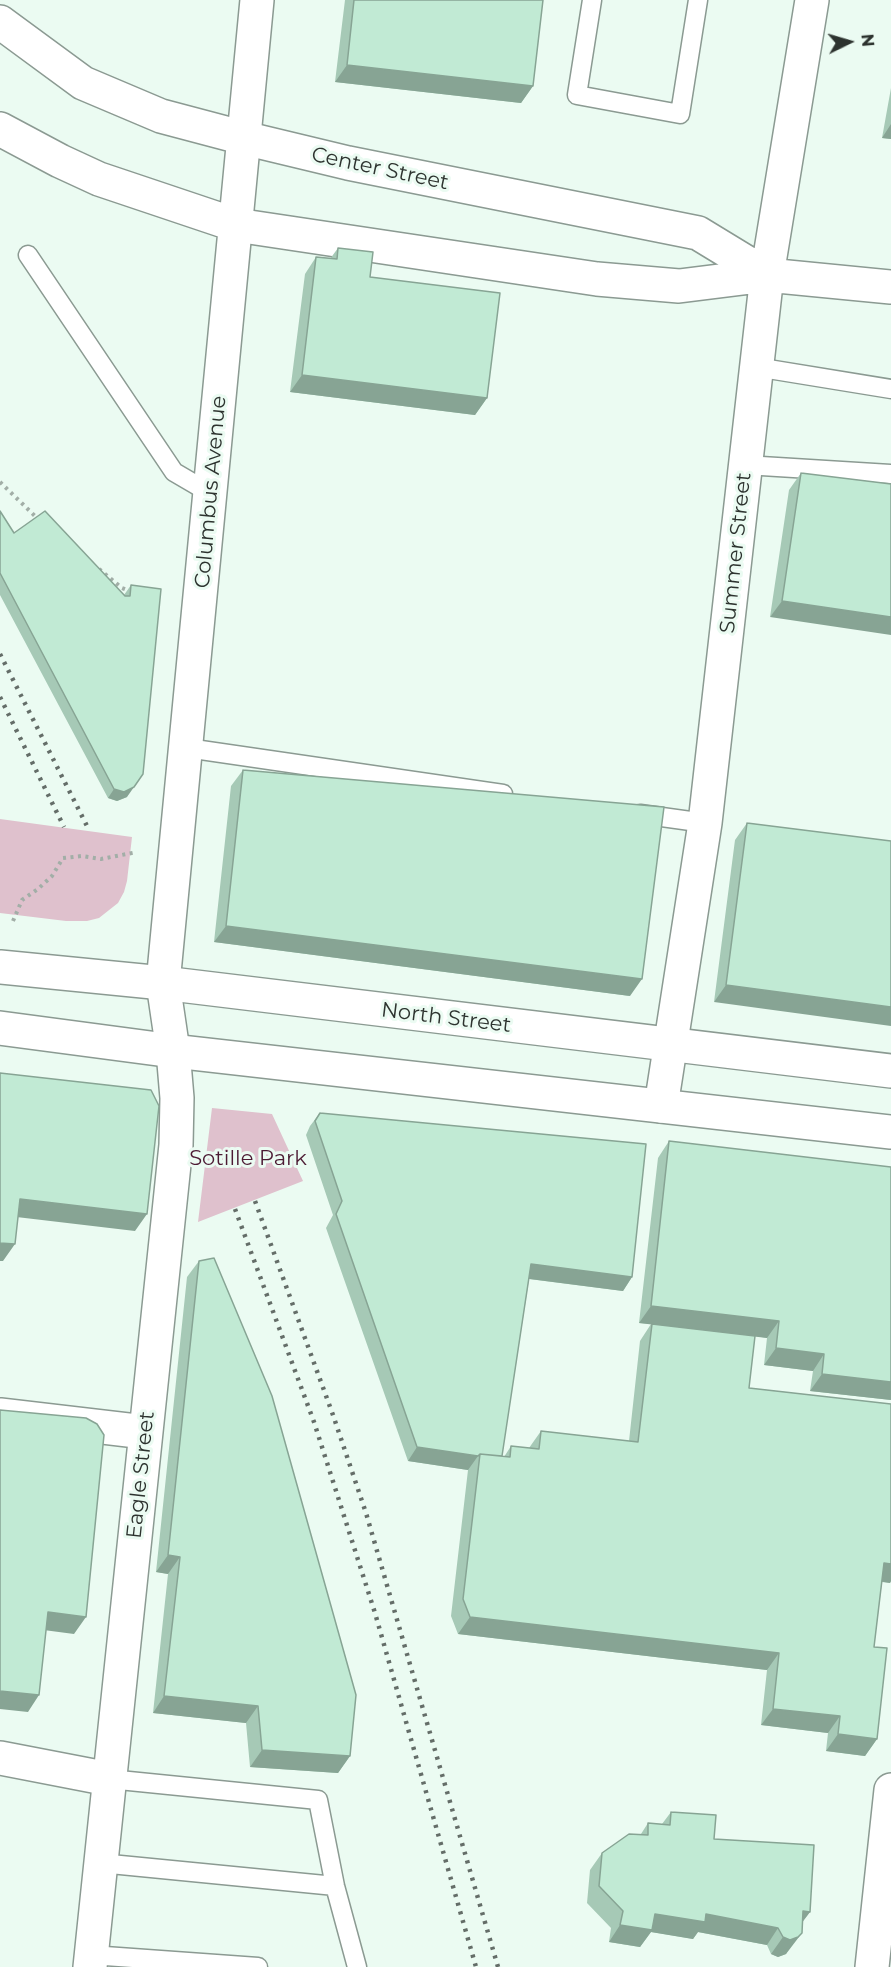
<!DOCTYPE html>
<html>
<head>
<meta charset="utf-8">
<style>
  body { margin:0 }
  #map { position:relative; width:891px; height:1967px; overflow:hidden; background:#ebfbf2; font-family:Montserrat,sans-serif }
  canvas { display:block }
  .north { position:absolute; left:819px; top:12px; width:60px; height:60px; -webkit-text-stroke:4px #ebfbf2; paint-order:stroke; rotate:85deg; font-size:16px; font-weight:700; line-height:24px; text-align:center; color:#2d332f }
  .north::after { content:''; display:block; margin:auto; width:21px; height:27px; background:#2d332f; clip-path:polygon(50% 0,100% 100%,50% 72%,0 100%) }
</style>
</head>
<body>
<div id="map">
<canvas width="891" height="1967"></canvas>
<div class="north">N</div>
</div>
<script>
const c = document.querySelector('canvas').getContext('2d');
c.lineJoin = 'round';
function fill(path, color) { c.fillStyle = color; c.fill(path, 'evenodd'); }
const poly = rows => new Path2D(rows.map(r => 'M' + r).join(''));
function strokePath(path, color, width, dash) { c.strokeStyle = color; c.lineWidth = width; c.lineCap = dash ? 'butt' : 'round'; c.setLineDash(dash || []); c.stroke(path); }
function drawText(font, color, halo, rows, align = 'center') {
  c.font = font + ' Montserrat,sans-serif'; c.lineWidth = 6; c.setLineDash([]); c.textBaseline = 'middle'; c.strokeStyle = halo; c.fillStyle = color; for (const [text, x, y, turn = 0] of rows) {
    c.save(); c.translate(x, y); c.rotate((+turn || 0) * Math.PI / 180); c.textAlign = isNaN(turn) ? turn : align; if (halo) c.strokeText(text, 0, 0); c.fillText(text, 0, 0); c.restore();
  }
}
fill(poly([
  [0,819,132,837,127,881,124,892,118,903,99,918,87,921,66,921,0,913],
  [212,1108,272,1114,303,1181,198,1222]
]), '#dfc1cd');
const lane = poly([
  [592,0,577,95,680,114,698,0],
  [28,255,174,472,210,493],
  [756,367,891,389],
  [745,465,891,474],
  [187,748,503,794],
  [640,814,705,823],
  [109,1779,318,1800,335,1886,357,1967],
  [100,1863,335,1886],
  [91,1955,258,1967]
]);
const street = poly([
  [244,138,348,163,698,233,767,275],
  [236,225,597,279,679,286,767,275,891,287],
  [661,1106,705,823,767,275,812,0],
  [0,1415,145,1432],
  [0,1758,109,1779],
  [872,1967,891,1790]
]);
const secondary = poly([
  [0,22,83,83,161,116,244,138],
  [0,129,60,161,99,179,236,225],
  [90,1967,176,1145,177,1098,173,1051,163,983,257,0]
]);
const primary = poly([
  [0,967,163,983,891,1071],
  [0,1028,173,1051,891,1132]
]);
strokePath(lane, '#8b9a92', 21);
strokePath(street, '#8b9a92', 36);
strokePath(secondary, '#8b9a92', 36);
strokePath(primary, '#8b9a92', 36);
strokePath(poly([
  [0,482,39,520],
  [99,569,122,588,132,592],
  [13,921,22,900,38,889,52,876,63,858,82,856,101,859,137,852]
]), '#a2aea7', 4, [3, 4.5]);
strokePath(lane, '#fff', 18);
strokePath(street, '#fff', 33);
strokePath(secondary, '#fff', 33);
strokePath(primary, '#fff', 33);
strokePath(poly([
  [0,654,89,830],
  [0,697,64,827],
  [255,1201,333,1415,366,1513,498,1967],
  [235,1209,314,1422,345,1519,375,1613,476,1967]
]), '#646d68', 4.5, [3, 6]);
fill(poly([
  [345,0,543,0,533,86,521,103,335,82],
  [891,88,891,139,882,138],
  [338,248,370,277,487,398,475,415,290,392,305,274,316,257,330,259],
  [801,473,891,484,770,617,789,490],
  [0,511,14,533,124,595,131,585,127,797,117,801,108,798,0,595],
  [243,770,630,996,214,942,231,786],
  [747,823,891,841,714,1002,735,840],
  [320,1113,632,1277,623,1291,529,1279,502,1456,504,1457,511,1446,529,1448,541,1431,629,1441,640,1341,651,1324,639,1323,658,1158,669,1141,891,1400,810,1391,813,1371,764,1365,767,1338,755,1336,749,1388,891,1404,891,1581,890,1583,882,1582,874,1647,877,1739,865,1756,826,1751,828,1733,761,1725,767,1670,458,1634,451,1616,468,1470,408,1461,326,1228,333,1215,306,1135,310,1126],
  [199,1261,350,1756,338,1773,250,1767,246,1723,153,1713,168,1574,156,1572,187,1277],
  [671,1812,714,1839,810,1912,802,1922,786,1954,778,1957,771,1954,767,1945,698,1932,693,1939,651,1932,640,1947,609,1942,611,1928,587,1903,590,1870,602,1853,641,1834,648,1823,662,1824]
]), '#a6c9b6');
fill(poly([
  [347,65,533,86,521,103,335,82],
  [891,124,891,139,882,138],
  [302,375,487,398,475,415,290,392],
  [782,601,891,617,891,635,770,617],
  [134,787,127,797,117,801,108,798,114,789],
  [226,926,642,979,630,996,214,942],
  [726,985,891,1007,891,1026,714,1002],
  [20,1199,147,1214,135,1231,8,1216],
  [0,1243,15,1244,3,1261,0,1261],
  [531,1264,632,1277,623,1291,522,1278],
  [651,1306,779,1321,767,1338,639,1323],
  [776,1348,824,1354,813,1371,764,1365],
  [822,1374,891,1382,891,1400,810,1391],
  [417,1447,478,1456,468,1470,408,1461],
  [168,1555,180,1557,168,1574,156,1572],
  [884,1563,891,1564,891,1581,890,1583,872,1580],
  [48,1612,86,1617,74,1634,36,1629],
  [470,1617,779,1653,767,1670,458,1634],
  [0,1691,39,1695,28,1712,0,1709],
  [164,1696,258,1706,246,1723,153,1713],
  [773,1709,840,1716,828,1733,761,1725],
  [838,1734,877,1739,865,1756,826,1751],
  [262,1750,350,1756,338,1773,250,1767],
  [803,1911,810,1912,798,1928],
  [655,1914,706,1914,778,1928,767,1945,698,1932,693,1939,651,1932,640,1947,609,1942,620,1925],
  [802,1933,786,1954,778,1957,771,1954,783,1937]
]), '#87a494');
const building = poly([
  [354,0,543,0,533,86,347,65,354,0],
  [338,248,373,252,370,277,500,293,487,398,302,375,316,257,337,259,338,248],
  [801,473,891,484,891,617,782,601,801,473],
  [0,511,14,533,45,511,125,596,130,596,131,585,161,589,143,774,134,787,124,792,114,789,0,573,0,511],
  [243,770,664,807,642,979,226,926,243,770],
  [747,823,891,841,891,1007,726,985,747,823],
  [0,1073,151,1090,159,1106,147,1214,20,1199,15,1244,0,1243,0,1073],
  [320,1113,646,1144,632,1277,531,1264,502,1456,480,1454,478,1456,417,1447,336,1214,342,1201,315,1121,320,1113],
  [669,1141,891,1167,891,1382,822,1374,824,1354,776,1348,779,1321,651,1306,669,1141],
  [214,1258,272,1396,356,1695,350,1756,262,1750,258,1706,164,1696,180,1557,168,1555,199,1261,214,1258],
  [652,1324,755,1336,749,1388,891,1404,891,1564,884,1563,874,1647,887,1648,877,1739,838,1734,840,1716,773,1709,779,1653,470,1617,463,1599,480,1454,510,1457,511,1446,539,1449,541,1431,638,1442,652,1324],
  [0,1410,86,1418,97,1424,104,1435,86,1617,48,1612,39,1695,0,1691,0,1410],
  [671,1812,716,1815,714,1839,814,1845,810,1912,803,1911,802,1933,798,1937,790,1940,783,1937,778,1928,706,1914,705,1922,655,1914,652,1930,620,1925,623,1911,599,1886,602,1853,629,1834,648,1835,648,1823,670,1825,671,1812]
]);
fill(building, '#c1ead4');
strokePath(building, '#87a494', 1.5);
drawText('21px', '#2d332f', '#ebfbf2', [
  ["Center Street",380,169,12],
  ["Columbus Avenue",211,492,-85],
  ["Summer Street",736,553,-84],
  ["North Street",446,1018,7],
  ["Eagle Street",141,1475,-84]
]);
drawText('21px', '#4c1a33', '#ebfbf2', [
  ["Sotille Park",248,1159]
]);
</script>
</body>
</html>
